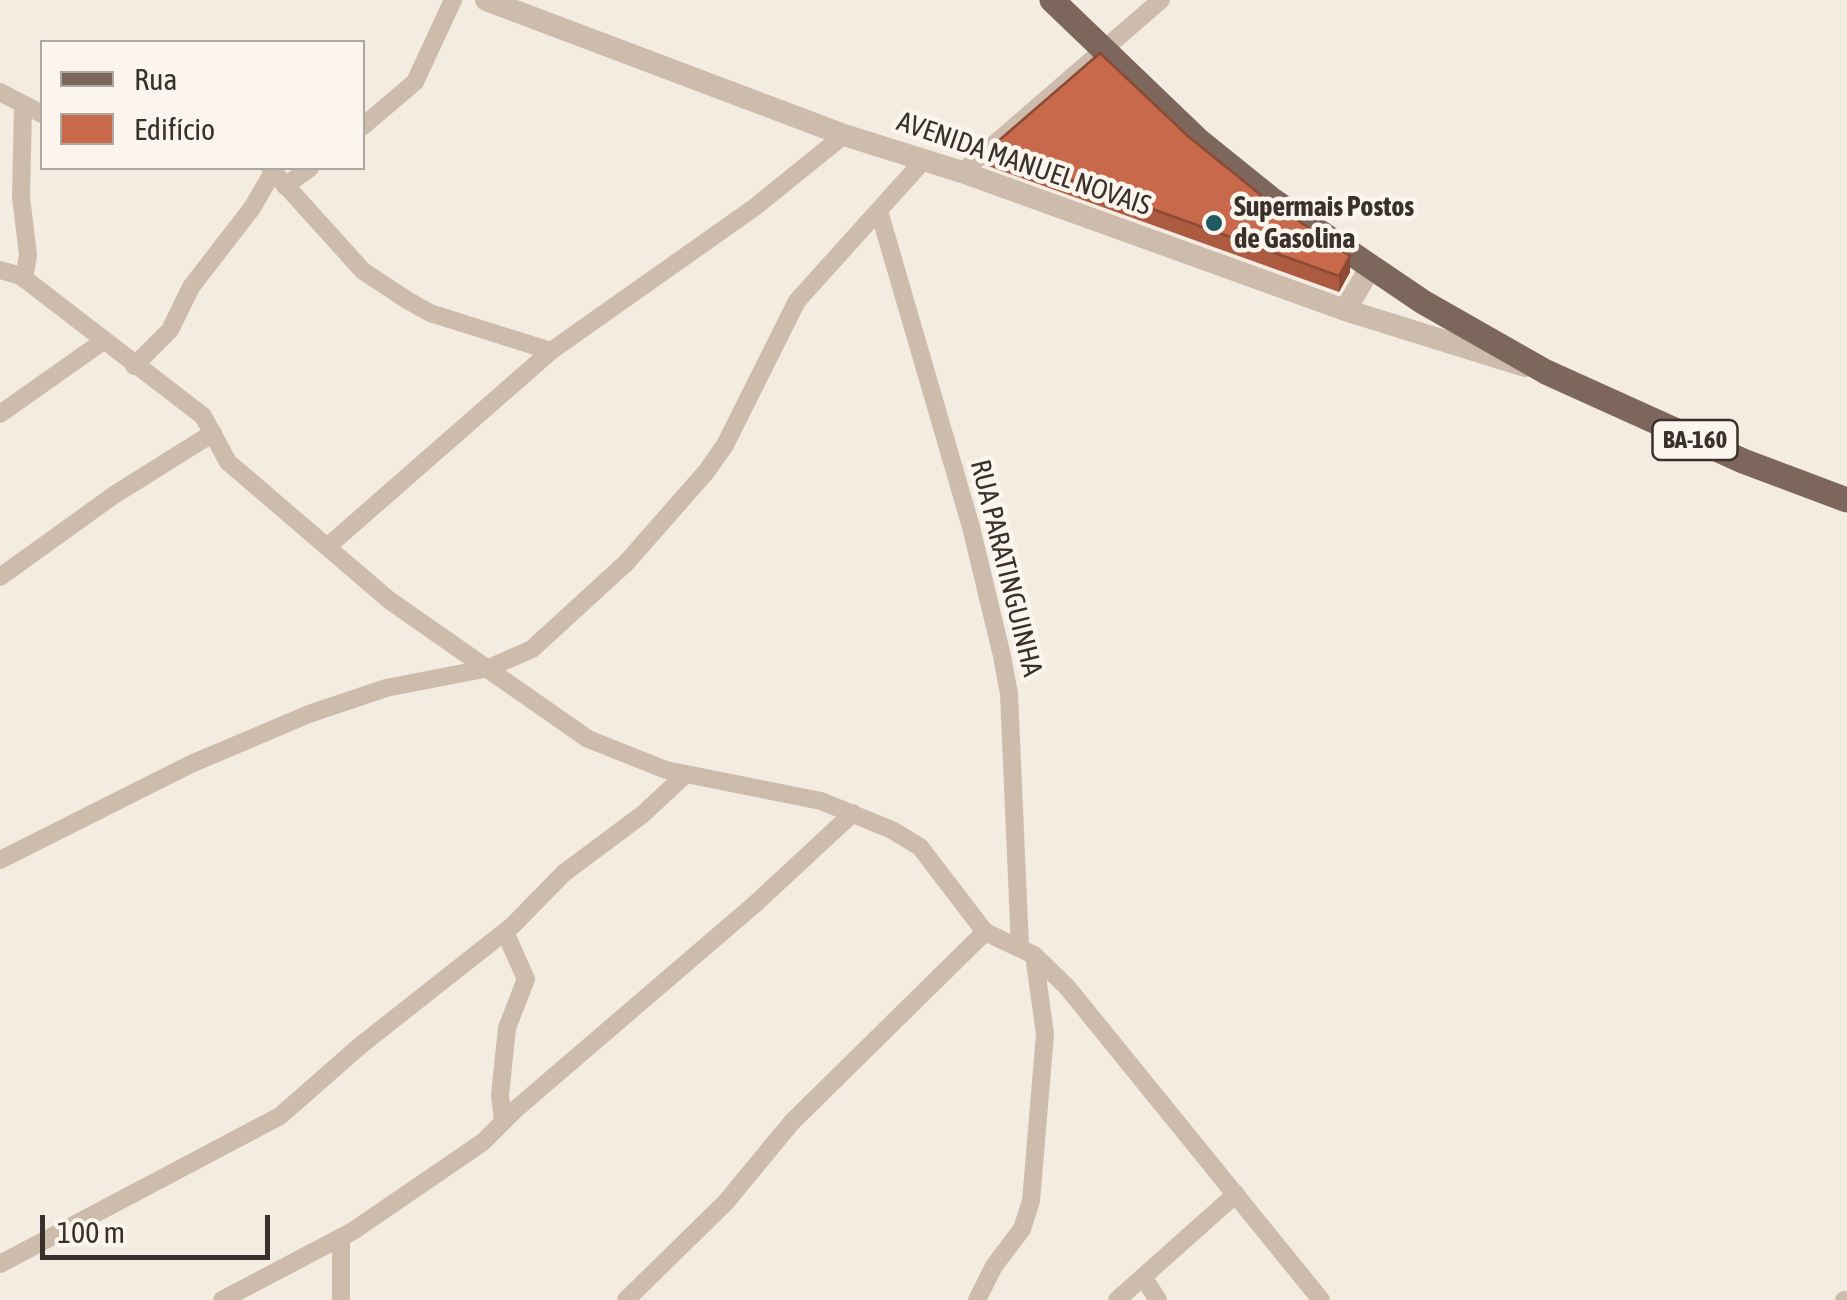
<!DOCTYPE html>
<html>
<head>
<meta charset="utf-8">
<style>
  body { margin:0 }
  #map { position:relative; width:1847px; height:1300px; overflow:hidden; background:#f4ebe1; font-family:"Asap Condensed",sans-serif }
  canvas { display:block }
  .legend { position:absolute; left:40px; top:40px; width:325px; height:130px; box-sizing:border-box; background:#fbf5ee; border:2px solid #aea6a0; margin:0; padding:12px 18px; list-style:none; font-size:30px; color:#3b302b }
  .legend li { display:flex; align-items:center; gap:20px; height:50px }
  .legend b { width:50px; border:2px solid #aea6a0 }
  .scale { position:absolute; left:40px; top:1215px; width:230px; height:45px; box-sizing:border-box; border:5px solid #3b302b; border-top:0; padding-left:12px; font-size:30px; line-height:35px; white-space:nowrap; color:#3b302b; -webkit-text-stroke:8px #fbf5ee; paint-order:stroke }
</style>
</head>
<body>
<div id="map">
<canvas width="1847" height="1300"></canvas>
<ul class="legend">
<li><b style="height:12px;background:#7d675c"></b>Rua</li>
<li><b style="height:28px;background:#c8694b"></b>Edifício</li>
</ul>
<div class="scale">100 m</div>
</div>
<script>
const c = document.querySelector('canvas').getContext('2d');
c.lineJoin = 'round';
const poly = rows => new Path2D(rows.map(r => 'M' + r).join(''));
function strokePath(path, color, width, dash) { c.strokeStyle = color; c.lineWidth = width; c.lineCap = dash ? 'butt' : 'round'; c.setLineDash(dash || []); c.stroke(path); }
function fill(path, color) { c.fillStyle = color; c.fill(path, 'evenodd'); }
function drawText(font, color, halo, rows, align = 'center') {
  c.font = font + ' "Asap Condensed",sans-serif'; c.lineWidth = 9; c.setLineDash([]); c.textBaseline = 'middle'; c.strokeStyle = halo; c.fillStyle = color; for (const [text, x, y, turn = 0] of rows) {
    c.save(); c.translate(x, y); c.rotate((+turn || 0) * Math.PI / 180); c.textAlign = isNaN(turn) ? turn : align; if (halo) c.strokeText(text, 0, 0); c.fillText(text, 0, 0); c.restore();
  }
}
strokePath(poly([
  [0,92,42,114],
  [23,106,21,197,28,255,24,279],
  [362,127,415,82,453,0],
  [270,168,363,271,407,300,430,313,551,351],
  [962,172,1161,0],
  [285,186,310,168],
  [879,211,971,527,1002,656,1009,694,1020,947],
  [0,270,21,276,203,416,228,462,389,600,588,739,666,770,821,801,892,830,920,847,985,932,1034,955,1067,987,1321,1300],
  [134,366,170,330,191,287,252,208,273,172],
  [0,414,102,342],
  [327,547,551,351,755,207,844,135],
  [0,577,114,495,213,433],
  [0,860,191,764,309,714,386,688,489,668,532,649,626,563,706,472,725,445,797,301,924,160],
  [503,1121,500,1095,507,1028,526,979,505,932],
  [0,1264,280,1116,361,1045,512,926,564,873,643,814,685,775],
  [1143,1277,1158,1300],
  [222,1300,353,1231,483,1142,516,1109,755,904,853,813],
  [341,1300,341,1238],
  [626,1300,726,1202,792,1122,985,932],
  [977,1300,994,1266,1022,1229,1031,1201,1045,1034,1034,955],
  [1117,1300,1236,1194],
  [1844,1300,1847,1300]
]), '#cdbbac', 18);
strokePath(poly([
  [486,0,844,135,962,172,1345,310,1525,366],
  [1345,310,1371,267]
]), '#cdbbac', 22);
strokePath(poly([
  [1052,0,1199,141,1271,199,1423,302,1546,372,1743,461,1847,500]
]), '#7d675c', 25);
fill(poly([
  [1189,137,1350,272,1339,292,988,166,988,150]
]), '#ac5a40');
fill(poly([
  [1350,256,1350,272,1339,292,1339,276]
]), '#8c4a34');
const building = poly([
  [1100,53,1189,137,1262,196,1350,256,1339,276,988,150,1100,53]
]);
fill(building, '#c8694b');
strokePath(building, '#8c4a34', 2.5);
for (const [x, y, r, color] of [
  [1214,223,10,"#1f5a5e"]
]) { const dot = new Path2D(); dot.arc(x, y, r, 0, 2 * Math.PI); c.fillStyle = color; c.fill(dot); strokePath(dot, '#fbf5ee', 4); }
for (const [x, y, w] of [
  [1695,440,85]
]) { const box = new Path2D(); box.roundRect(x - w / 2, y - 20, w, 40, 8); c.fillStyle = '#fbf5ee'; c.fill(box); strokePath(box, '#3b302b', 2.5); }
drawText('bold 25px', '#3b302b', null, [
  ["BA-160",1695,440]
]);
drawText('28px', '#3b302b', '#fbf5ee', [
  ["AVENIDA MANUEL NOVAIS",1024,164,19],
  ["RUA PARATINGUINHA",1006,568,76]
]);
drawText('bold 28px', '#3b302b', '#fbf5ee', [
  ["Supermais Postos",1234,207],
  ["de Gasolina",1234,239]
], 'left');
</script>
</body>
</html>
